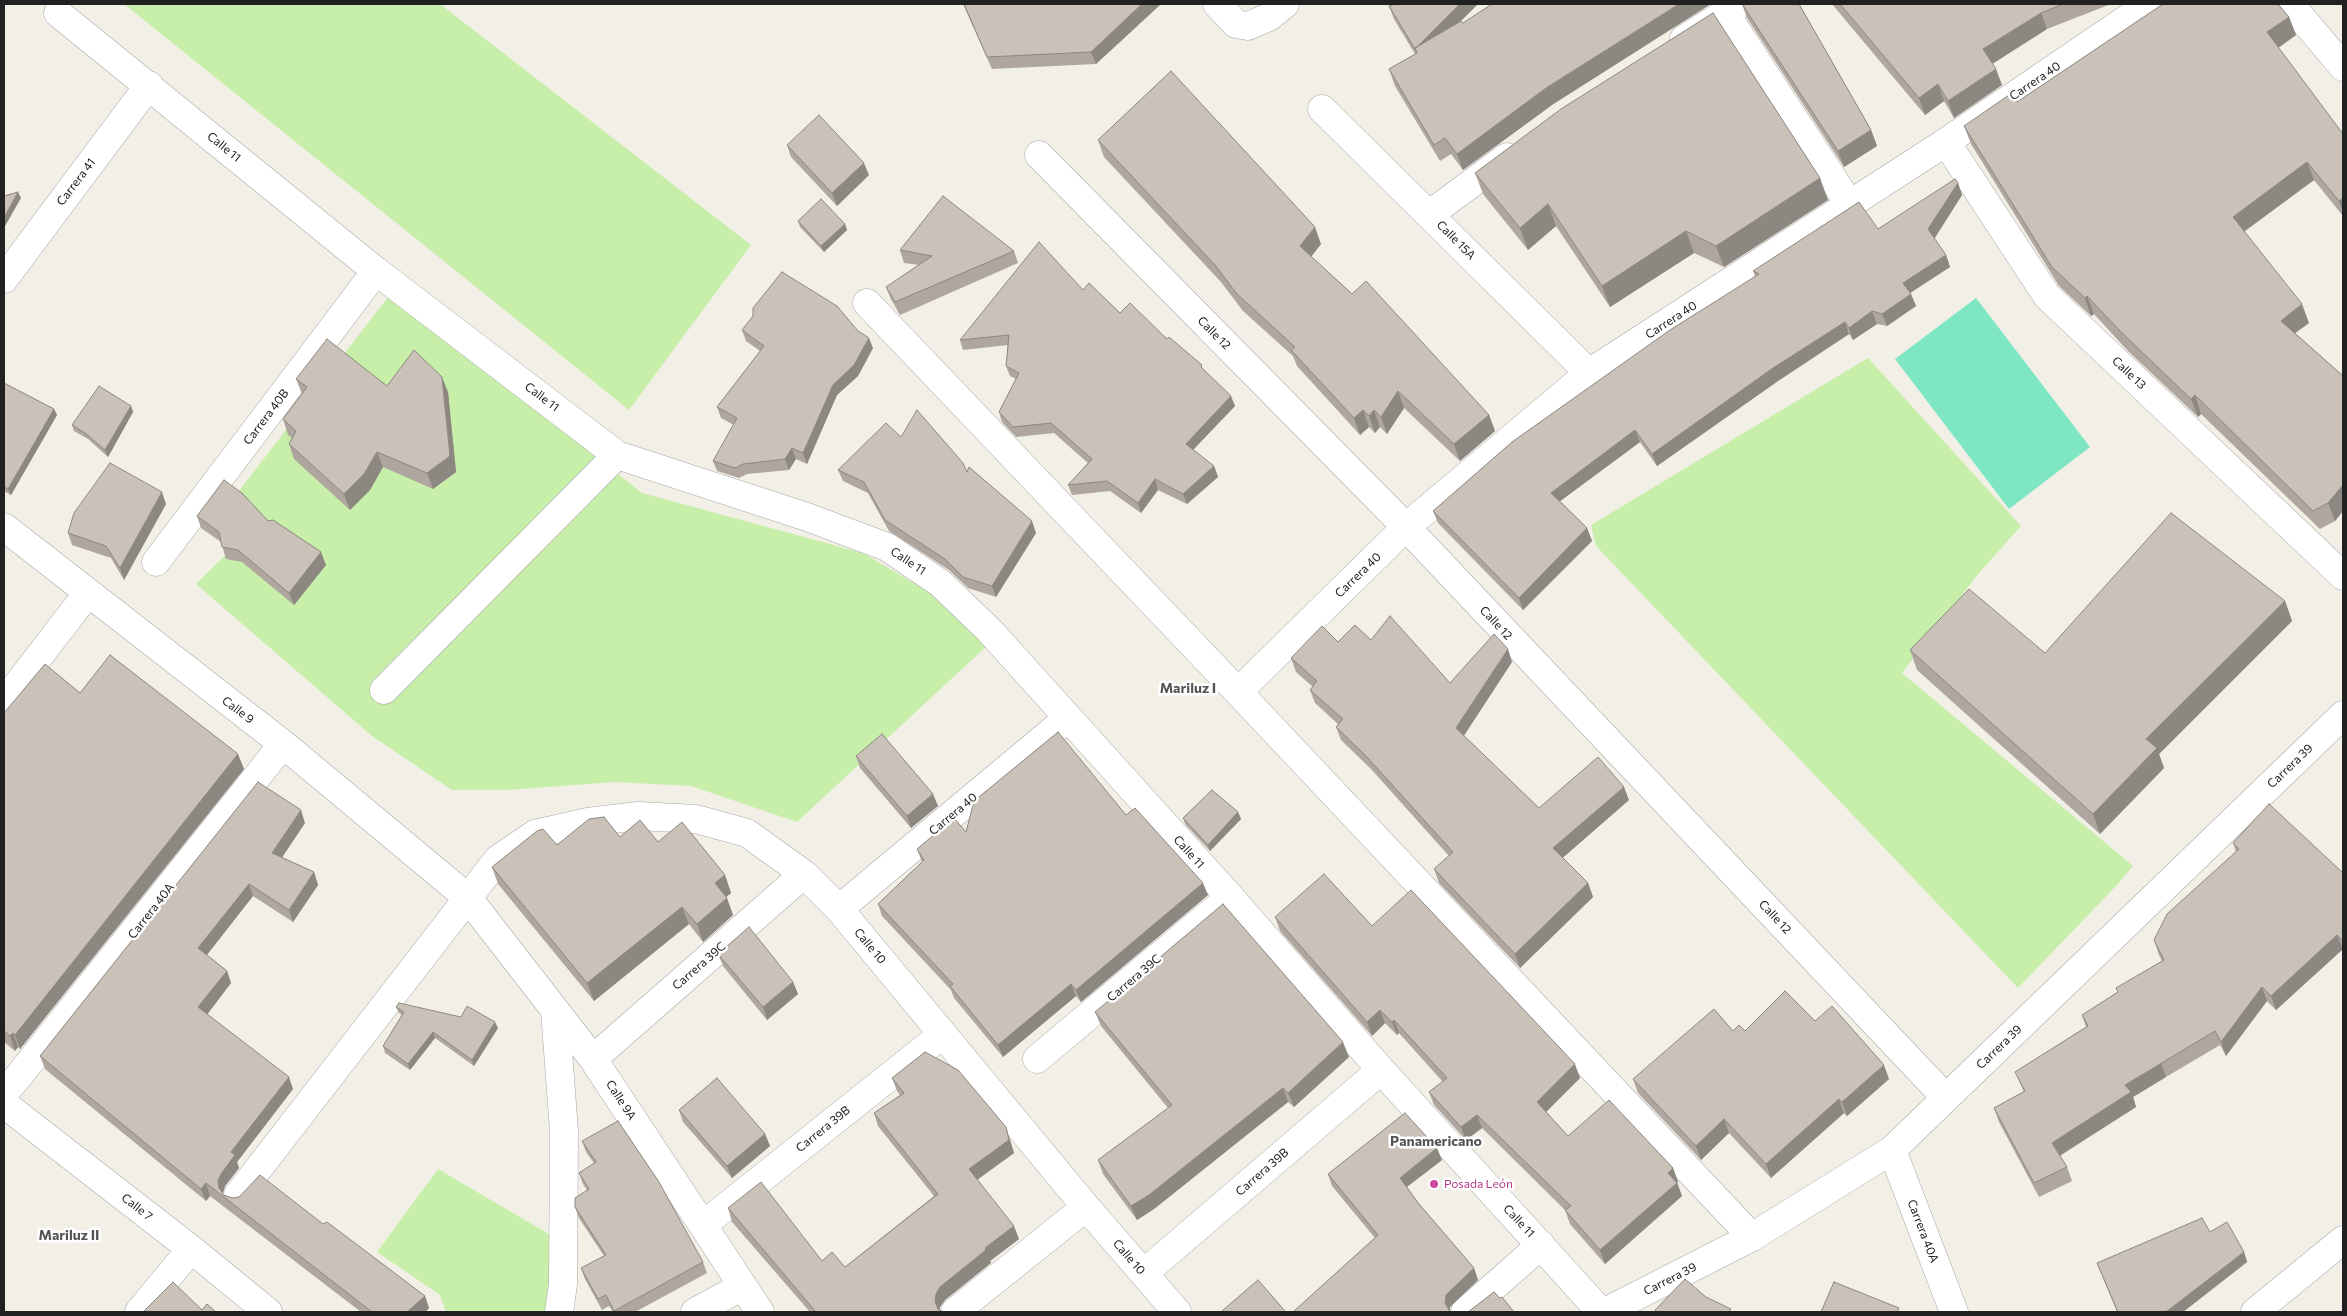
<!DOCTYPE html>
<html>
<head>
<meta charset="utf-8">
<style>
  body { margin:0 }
  #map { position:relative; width:2347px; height:1316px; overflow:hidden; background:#f2efe7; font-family:Commissioner,sans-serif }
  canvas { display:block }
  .frame { position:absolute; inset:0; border:5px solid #212121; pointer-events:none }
</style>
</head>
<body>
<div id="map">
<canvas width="2347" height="1316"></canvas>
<div class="frame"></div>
</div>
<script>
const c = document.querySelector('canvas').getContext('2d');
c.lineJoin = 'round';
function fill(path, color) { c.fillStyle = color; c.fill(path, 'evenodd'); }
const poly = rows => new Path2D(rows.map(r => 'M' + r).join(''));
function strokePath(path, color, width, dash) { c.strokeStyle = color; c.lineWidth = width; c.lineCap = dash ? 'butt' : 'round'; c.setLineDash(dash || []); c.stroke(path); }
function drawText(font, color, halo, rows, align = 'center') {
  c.font = font + ' Commissioner,sans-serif'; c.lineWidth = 5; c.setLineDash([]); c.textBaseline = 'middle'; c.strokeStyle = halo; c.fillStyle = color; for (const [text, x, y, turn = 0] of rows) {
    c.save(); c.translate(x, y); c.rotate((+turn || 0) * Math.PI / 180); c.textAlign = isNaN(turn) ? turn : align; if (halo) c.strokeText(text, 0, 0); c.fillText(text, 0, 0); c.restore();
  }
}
fill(poly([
  [124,4,440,4,751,245,629,410],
  [391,293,642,493,863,553,949,604,989,644,797,822,691,786,615,782,507,790,452,790,372,736,196,584,252,529,229,504],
  [1868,358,2021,526,1979,573,1902,673,2133,866,2117,885,2018,988,1596,546,1591,525],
  [438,1169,554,1237,553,1312,446,1312,440,1295,377,1252]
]), '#c8efa9');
fill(poly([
  [1976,298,2090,447,2009,509,1895,359]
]), '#7fe6c3');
const minor = poly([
  [1217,4,1236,24,1248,26,1269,17,1285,4],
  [2290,4,2343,67],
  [58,13,376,271,617,455,807,517,887,547,940,583,989,630,1230,897,1381,1070,1601,1312],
  [1725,13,1850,205],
  [1684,39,1740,4],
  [1322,109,1589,373],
  [1946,142,2047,296,2343,576],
  [1039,155,1406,527,1946,1098],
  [1430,214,1507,157],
  [4,279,149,85],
  [867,303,1238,692,1752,1237],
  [4,527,283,744,468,898,593,1059,760,1312],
  [156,562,376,271],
  [384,690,617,455],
  [1238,692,1406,527,1589,373,1946,142,2149,4],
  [4,702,87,594],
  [839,909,1068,718],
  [555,1011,564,1131,563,1284,559,1312],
  [593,1059,804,874],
  [1037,1059,1230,897],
  [4,1093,18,1077,283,744],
  [4,1104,191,1249,268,1312],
  [1892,1150,1954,1312],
  [238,1195,498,859,535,834,588,822,638,816,696,819,747,833,804,874,839,909,1086,1207,1177,1312],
  [703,1225,943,1034],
  [1144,1273,1381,1070],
  [139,1312,191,1249],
  [695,1312,743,1286],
  [955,1312,1086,1207],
  [1465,1312,1541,1245],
  [1605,1312,1752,1237,1892,1150,2343,715],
  [2255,1312,2343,1240]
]);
strokePath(minor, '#a8a8a8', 29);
strokePath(minor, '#fff', 28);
fill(poly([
  [963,4,1161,4,1096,64,992,69],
  [1395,4,1478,4,1460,22,1552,105,1463,170,1451,154,1440,161,1395,86,1389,69,1415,54,1394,19,1389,6],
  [1742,4,1799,4,1871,130,1877,146,1844,167,1747,18],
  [1832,4,2111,4,2047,29,1992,64,2002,85,1954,118,1944,101,1925,115],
  [2289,17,2296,35,2278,48,2343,134,2343,216,2314,180,2244,232,2309,323,2295,333,2343,376,2343,511,2335,521,2320,529,2201,414,2198,417,2128,351,2094,314,2091,316,2059,286,1971,144,1964,126,2017,102],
  [1098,140,1321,244,1311,257,1489,415,1495,431,1460,461,1404,408,1387,434,1380,427,1375,433,1369,427,1360,435,1297,366,1293,356,1243,311,1221,282,1104,157],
  [787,145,869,175,837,206,791,157],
  [1475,173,1828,200,1724,267,1694,253,1610,307,1556,226,1528,250,1483,194],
  [1958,183,1962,195,1934,238,1946,255,1950,267,1910,293,1916,306,1887,326,1877,324,1853,340,1849,334,1778,381,1657,466,1640,442,1560,501,1587,528,1592,541,1523,610,1438,523,1433,511,1755,276,1753,271,1878,229],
  [798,221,845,224,847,230,824,252,800,227],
  [900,250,1014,251,1018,263,900,315,891,299,886,287,919,265,904,263],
  [1083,290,1120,313,1167,339,1204,371,1235,406,1193,450,1214,466,1218,477,1187,504,1158,490,1141,513,1110,491,1072,495,1068,485,1088,463,1054,433,1016,437,1002,422,999,412,1016,379,1010,376,1006,366,1008,345,963,350,960,340],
  [742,330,873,348,858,376,837,395,807,464,796,459,789,470,747,474,739,478,717,471,713,461,734,425,721,418,717,407,760,351,746,341],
  [296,379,387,386,448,392,456,472,433,489,383,467,370,490,350,510,294,459,289,444,292,438,288,435,283,419,302,394],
  [4,383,54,409,57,415,11,495,4,491],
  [131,406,133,412,108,457,88,439,74,431,72,425],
  [901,437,967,472,1036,533,996,597,968,588,949,570,889,531,868,493,843,481,838,470],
  [166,504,124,580,111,558,72,545,68,533],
  [197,516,268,521,326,565,294,605,242,562,226,559,221,542,201,528],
  [2285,601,2292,621,2159,754,2164,768,2100,834,1917,670,1910,650,2045,653],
  [1371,640,1450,683,1512,662,1464,736,1539,808,1629,800,1562,858,1588,883,1593,897,1520,968,1439,883,1434,869,1449,856,1371,769,1341,740,1336,727,1338,724,1315,703,1310,690,1313,687,1296,672,1291,658,1338,642],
  [80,693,244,769,20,1049,18,1047,15,1051,4,1042,4,713],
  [856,756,938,806,911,828,860,768],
  [1238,812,1241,819,1210,851,1185,824,1183,818],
  [1126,815,1208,895,1081,1002,1076,996,1003,1057,954,998,951,990,882,916,878,904,922,862,917,849,966,832],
  [305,823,282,857,314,872,318,885,293,922,253,896,207,955,227,971,231,983,207,1014,293,1089,237,1162,239,1168,225,1186,223,1193,224,1195,232,1198,323,1224,425,1296,429,1308,425,1312,361,1312,210,1196,206,1201,45,1069,40,1056],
  [620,837,658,842,725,875,731,893,726,897,733,915,703,942,689,924,594,1001,498,884,492,867],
  [2233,843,2342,872,2343,871,2343,950,2343,949,2276,1010,2267,1001,2226,1056,2220,1045,2166,1077,2133,1097,2136,1107,2060,1156,2067,1167,2072,1181,2039,1197,1999,1122,1994,1108,2024,1092,2015,1072,2086,1027,2082,1015,2118,992,2116,988,2162,961,2159,955,2154,940,2236,852],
  [1275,917,1372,926,1580,1078,1546,1112,1568,1136,1673,1168,1678,1182,1677,1182,1682,1196,1605,1264,1570,1224,1565,1210,1482,1128,1466,1140,1434,1105,1429,1092,1443,1082,1399,1033,1397,1035,1385,1023,1372,1036,1280,931],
  [718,954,793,982,798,994,767,1020,723,966],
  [396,1007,498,1028,474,1066,435,1038,410,1070,385,1053,383,1046,402,1015,399,1013],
  [1095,1012,1349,1057,1294,1107,1288,1102,1154,1209,1137,1220,1103,1174,1098,1160,1168,1108,1101,1026],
  [1815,1021,1889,1079,1847,1116,1844,1113,1771,1178,1729,1133,1701,1160,1638,1093,1633,1079,1733,1031,1745,1031],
  [892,1078,1010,1140,1014,1153,977,1180,1019,1239,990,1261,991,1263,945,1300,940,1307,940,1310,943,1312,810,1312,732,1222,728,1208,822,1261,845,1267,934,1196,878,1126,874,1113,900,1095,897,1091],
  [679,1110,765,1134,770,1146,732,1178,683,1122],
  [582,1141,703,1262,707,1273,635,1312,613,1312,609,1306,602,1310,585,1279,581,1268,604,1256,579,1218,575,1207,587,1190,583,1184,579,1173,594,1163,586,1152],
  [1442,1160,1407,1187,1419,1204,1474,1268,1478,1280,1450,1307,1450,1311,1293,1312,1375,1238,1332,1186,1328,1174],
  [2210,1232,2244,1252,2247,1262,2183,1312,2117,1312,2097,1263]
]), '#aea69f');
fill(poly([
  [1142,4,1161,4,1096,64,1091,52],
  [1460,4,1478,4,1420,61,1415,49],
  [1679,4,1711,4,1552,105,1463,170,1457,154,1546,88],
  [2041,13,2047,29,1989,66,1983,49],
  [2289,17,2296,35,2274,51,2267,32],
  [1996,69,2002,85,1954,118,1948,101],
  [1938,84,1944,101,1925,115,1919,98],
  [1871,130,1877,146,1844,167,1838,151],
  [2307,162,2314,180,2239,235,2233,217],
  [864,163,869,175,837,206,832,193],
  [1820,178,1828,200,1724,267,1716,246],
  [1958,183,1962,195,1933,241,1928,229],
  [18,192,21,198,4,228,4,218],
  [2343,198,2343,212,2339,201],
  [1548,204,1556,226,1528,250,1520,228],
  [845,224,847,230,824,252,821,246],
  [1315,227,1321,244,1306,263,1300,246],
  [1686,231,1694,253,1610,307,1602,286],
  [1946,255,1950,267,1907,295,1903,283],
  [1911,294,1916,306,1887,326,1882,314],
  [2087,296,2094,314,2091,316,2085,298],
  [2302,304,2309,323,2287,339,2281,321],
  [1872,311,1877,324,1853,340,1849,328],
  [1845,322,1849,334,1778,381,1657,466,1652,454,1773,368],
  [869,338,873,348,858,376,837,395,807,464,803,453,833,385],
  [442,377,448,392,456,472,433,489,427,473],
  [1398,391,1404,408,1387,434,1381,417],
  [2195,395,2201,414,2198,417,2191,399],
  [1231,396,1235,406,1189,454,1186,444],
  [131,406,133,412,108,457,105,450],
  [54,409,57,415,11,495,8,489],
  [1363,410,1369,427,1360,435,1354,418],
  [1374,410,1380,427,1375,433,1369,416],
  [1489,415,1495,431,1460,461,1454,444],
  [1635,430,1640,442,1555,505,1551,493],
  [792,448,796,459,789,470,785,459],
  [377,452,383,467,370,490,350,510,344,494],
  [1214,466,1218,477,1187,504,1183,494],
  [1155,479,1158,490,1141,513,1138,503],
  [2343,485,2343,511,2335,521,2328,503],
  [162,492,166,504,124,580,120,568],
  [1032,521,1036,533,996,597,992,586],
  [1587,528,1592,541,1523,610,1519,598],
  [321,552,326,565,294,605,289,593],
  [2285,601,2292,621,2159,754,2164,768,2100,834,2093,814,2146,739],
  [1508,649,1512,662,1460,741,1456,728],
  [238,754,244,769,20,1049,15,1035],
  [1624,787,1629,800,1558,862,1553,848],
  [933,794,938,806,911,828,907,816],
  [301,810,305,823,277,865,272,853],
  [1238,812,1241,819,1210,851,1208,845],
  [314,872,318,885,293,922,289,910],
  [725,875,731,893,721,901,715,883],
  [1203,883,1208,895,1081,1002,1076,990],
  [1588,883,1593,897,1520,968,1515,954],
  [249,884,253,896,202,961,198,948],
  [727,898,733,915,703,942,697,924],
  [682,907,689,924,594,1001,587,983],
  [2337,935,2343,949,2276,1010,2271,996],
  [227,971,231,983,203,1020,198,1007],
  [793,982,798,994,767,1020,763,1007],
  [1071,984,1076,996,1003,1057,998,1045],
  [2262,987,2267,1001,2226,1056,2221,1042],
  [1380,1010,1385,1023,1372,1036,1367,1022],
  [1394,1020,1399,1033,1397,1035,1392,1022],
  [495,1022,498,1028,474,1066,472,1060],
  [433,1032,435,1038,410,1070,408,1064],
  [13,1033,18,1047,15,1051,10,1036],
  [1343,1042,1349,1057,1294,1107,1288,1093],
  [2161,1063,2166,1077,2133,1097,2136,1107,2057,1157,2052,1143,2125,1085],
  [1575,1064,1580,1078,1542,1116,1537,1102],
  [1884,1065,1889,1079,1847,1116,1842,1102],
  [289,1077,293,1089,237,1162,239,1168,225,1186,223,1193,219,1188,218,1181,231,1152],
  [1283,1088,1288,1102,1154,1209,1137,1220,1131,1206],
  [1839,1099,1844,1113,1771,1178,1766,1164],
  [1477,1115,1482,1128,1466,1140,1461,1127],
  [1724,1119,1729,1133,1701,1160,1696,1146],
  [1006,1127,1014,1153,974,1182,969,1169],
  [765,1134,770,1146,732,1178,727,1166],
  [1437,1148,1442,1160,1404,1189,1400,1178],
  [1673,1168,1678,1182,1676,1184,1677,1183,1682,1196,1605,1264,1600,1250],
  [206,1183,210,1196,206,1201,201,1189],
  [1014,1226,1019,1239,990,1261,991,1263,945,1300,940,1307,940,1312,935,1302,936,1294,940,1287,985,1248],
  [2244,1252,2247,1262,2183,1312,2166,1312],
  [1474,1268,1478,1280,1450,1307,1450,1312,1445,1303,1446,1295],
  [425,1296,429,1308,425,1312,407,1312]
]), '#8d8782');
const building = poly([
  [964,4,1142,4,1091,52,987,57,964,4],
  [1395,4,1460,4,1418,46,1415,48,1415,49,1389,6,1395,4],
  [1492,4,1679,4,1546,88,1457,154,1445,138,1434,145,1389,69,1417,53,1415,48,1461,21,1463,23,1492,4],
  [1742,4,1799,4,1871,130,1838,151,1742,4],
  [1840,4,2063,4,2041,13,1983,49,1996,69,1948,101,1938,84,1919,98,1840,4],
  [2163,4,2278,4,2289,17,2267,32,2343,134,2343,198,2339,201,2307,162,2233,217,2302,304,2281,321,2343,376,2343,485,2328,503,2313,511,2195,395,2191,399,2121,332,2087,296,2085,298,2052,267,1964,126,2012,93,2017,102,2163,4],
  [1713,13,1820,178,1716,246,1686,231,1602,286,1548,204,1520,228,1475,173,1561,109,1713,13],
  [1171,71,1315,227,1300,246,1352,294,1366,281,1489,415,1454,444,1398,391,1381,417,1374,410,1369,416,1363,410,1354,418,1291,350,1295,347,1237,294,1215,265,1098,140,1171,71],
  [819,115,864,163,832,193,787,145,819,115],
  [1955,179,1958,183,1928,229,1946,255,1903,283,1911,294,1882,314,1872,311,1849,328,1845,322,1773,368,1652,454,1635,430,1551,493,1587,528,1519,598,1433,511,1512,442,1670,330,1759,274,1753,271,1859,202,1878,229,1955,179],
  [18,192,4,218,4,196,18,192],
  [943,196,1014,251,895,302,886,287,932,256,900,250,943,196],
  [821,199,845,224,821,246,798,221,821,199],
  [1039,242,1083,290,1089,283,1120,313,1130,303,1167,339,1169,337,1202,365,1201,367,1231,396,1186,444,1214,466,1183,494,1155,479,1138,503,1107,481,1068,485,1092,459,1051,423,1013,427,999,412,1019,373,1006,366,1009,335,960,340,1039,242],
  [782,272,837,306,858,331,869,338,854,365,833,385,803,453,792,448,785,459,743,464,735,468,713,461,737,418,717,407,764,346,742,330,753,316,753,308,782,272],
  [327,339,387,386,414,350,442,377,450,456,427,473,377,452,364,474,344,494,289,444,296,431,283,419,307,387,296,379,327,339],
  [4,383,54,409,8,489,4,487,4,383],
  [99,386,131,406,105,450,85,433,72,425,99,386],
  [917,410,963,463,967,472,969,467,1032,521,992,586,963,577,945,559,885,520,864,482,838,470,886,423,901,437,917,410],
  [110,463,162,492,120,568,106,546,68,533,74,513,110,463],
  [224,480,243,494,268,521,273,520,321,552,289,593,238,550,222,547,219,532,197,516,224,480],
  [2171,513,2285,601,2146,739,2157,748,2093,814,1910,650,1969,589,2045,653,2171,513],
  [1390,616,1450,683,1494,634,1508,649,1456,728,1539,808,1598,757,1624,787,1553,848,1588,883,1515,954,1434,869,1453,852,1366,756,1336,727,1343,719,1310,690,1317,681,1291,658,1322,626,1338,642,1355,625,1371,640,1390,616],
  [110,655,238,754,15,1035,13,1033,10,1036,4,1031,4,713,45,664,80,693,110,655],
  [1058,732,1126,815,1135,808,1203,883,1076,990,1071,984,998,1045,950,986,953,984,878,904,924,860,917,849,954,818,966,832,974,801,1058,732],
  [882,734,933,794,907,816,856,756,882,734],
  [258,782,301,810,272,853,314,872,289,910,249,884,198,948,227,971,198,1007,289,1077,231,1152,235,1155,221,1174,218,1181,219,1188,224,1195,232,1198,239,1197,260,1175,323,1224,327,1222,425,1296,407,1312,372,1312,206,1183,201,1189,40,1056,258,782],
  [1212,790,1238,812,1208,845,1183,818,1212,790],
  [2269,804,2342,872,2343,871,2343,941,2337,935,2271,996,2262,987,2221,1042,2215,1031,2125,1085,2131,1092,2052,1143,2067,1167,2034,1183,1994,1108,2025,1091,2015,1072,2088,1026,2082,1015,2118,992,2116,988,2164,960,2154,940,2167,914,2239,849,2233,843,2269,804],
  [604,817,620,837,640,820,658,842,682,822,725,875,715,883,727,898,697,924,682,907,587,983,492,867,537,831,543,829,557,845,589,819,604,817],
  [1324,874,1372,926,1411,890,1575,1064,1537,1102,1568,1136,1609,1100,1673,1168,1668,1173,1677,1183,1600,1250,1565,1210,1571,1206,1477,1115,1461,1127,1429,1092,1447,1078,1394,1020,1392,1022,1380,1010,1367,1022,1275,917,1324,874],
  [1223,904,1343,1042,1288,1093,1283,1088,1149,1195,1131,1206,1098,1160,1172,1105,1095,1012,1223,904],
  [749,927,793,982,763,1007,718,954,749,927],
  [1785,991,1815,1021,1832,1006,1884,1065,1842,1102,1839,1099,1766,1164,1724,1119,1696,1146,1633,1079,1714,1009,1733,1031,1739,1025,1745,1031,1785,991],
  [399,1003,461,1017,467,1006,495,1022,472,1060,433,1032,408,1064,383,1046,404,1012,396,1007,399,1003],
  [925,1052,958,1070,1006,1127,1009,1140,969,1169,1014,1226,985,1248,986,1250,940,1287,936,1294,935,1302,938,1309,943,1312,816,1312,728,1208,761,1182,822,1261,832,1252,845,1267,938,1194,874,1113,904,1093,892,1078,925,1052],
  [717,1078,765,1134,727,1166,679,1110,717,1078],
  [1405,1113,1437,1148,1400,1178,1419,1204,1474,1268,1446,1295,1445,1303,1449,1310,1452,1312,1293,1312,1378,1235,1328,1174,1405,1113],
  [618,1121,659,1182,703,1262,614,1311,606,1295,598,1299,581,1268,606,1255,575,1207,575,1198,589,1189,579,1173,596,1162,582,1141,618,1121],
  [2202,1218,2210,1232,2227,1222,2244,1252,2166,1312,2118,1312,2097,1263,2202,1218],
  [1685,1279,1706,1297,1731,1309,1729,1312,1657,1312,1655,1310,1685,1279],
  [1258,1280,1286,1312,1222,1312,1222,1311,1258,1280],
  [173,1282,202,1310,207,1304,216,1312,143,1312,173,1282],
  [1834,1282,1899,1308,1897,1312,1821,1312,1834,1282],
  [1494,1292,1500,1298,1502,1297,1514,1312,1468,1312,1494,1292]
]);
fill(building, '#cac1b9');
strokePath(building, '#8d8782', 1);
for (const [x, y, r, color] of [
  [1434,1184,5,"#d1479c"]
]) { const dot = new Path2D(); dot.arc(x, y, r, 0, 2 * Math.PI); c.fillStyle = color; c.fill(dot); strokePath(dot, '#fff', 2); }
drawText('12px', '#212121', '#fff', [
  ["Carrera 40",2035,81,-34],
  ["Calle 11",224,147,39],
  ["Carrera 41",76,182,-53],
  ["Calle 15A",1456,240,45],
  ["Carrera 40",1671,320,-33],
  ["Calle 12",1214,333,45],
  ["Calle 13",2129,373,43],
  ["Calle 11",542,397,37],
  ["Carrera 40B",266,417,-53],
  ["Calle 11",908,561,34],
  ["Carrera 40",1358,575,-44],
  ["Calle 12",1496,623,47],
  ["Calle 9",238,710,37],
  ["Carrera 39",2290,766,-44],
  ["Carrera 40",953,814,-40],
  ["Calle 11",1189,852,48],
  ["Carrera 40A",151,911,-52],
  ["Calle 12",1775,917,47],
  ["Calle 10",870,946,50],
  ["Carrera 39C",699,966,-41],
  ["Carrera 39C",1134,978,-40],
  ["Carrera 39",1999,1047,-44],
  ["Calle 9A",621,1100,57],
  ["Carrera 39B",823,1129,-39],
  ["Carrera 39B",1262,1172,-41],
  ["Calle 7",137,1207,38],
  ["Calle 11",1519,1221,47],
  ["Carrera 40A",1923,1231,69],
  ["Calle 10",1129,1257,49],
  ["Carrera 39",1670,1279,-27]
]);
drawText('12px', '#b23c85', '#fff', [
  ["Posada León",1444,1184]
], 'left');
drawText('bold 14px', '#545454', '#fff', [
  ["Mariluz I",1188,688],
  ["Panamericano",1436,1141],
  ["Mariluz II",69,1235]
]);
</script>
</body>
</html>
